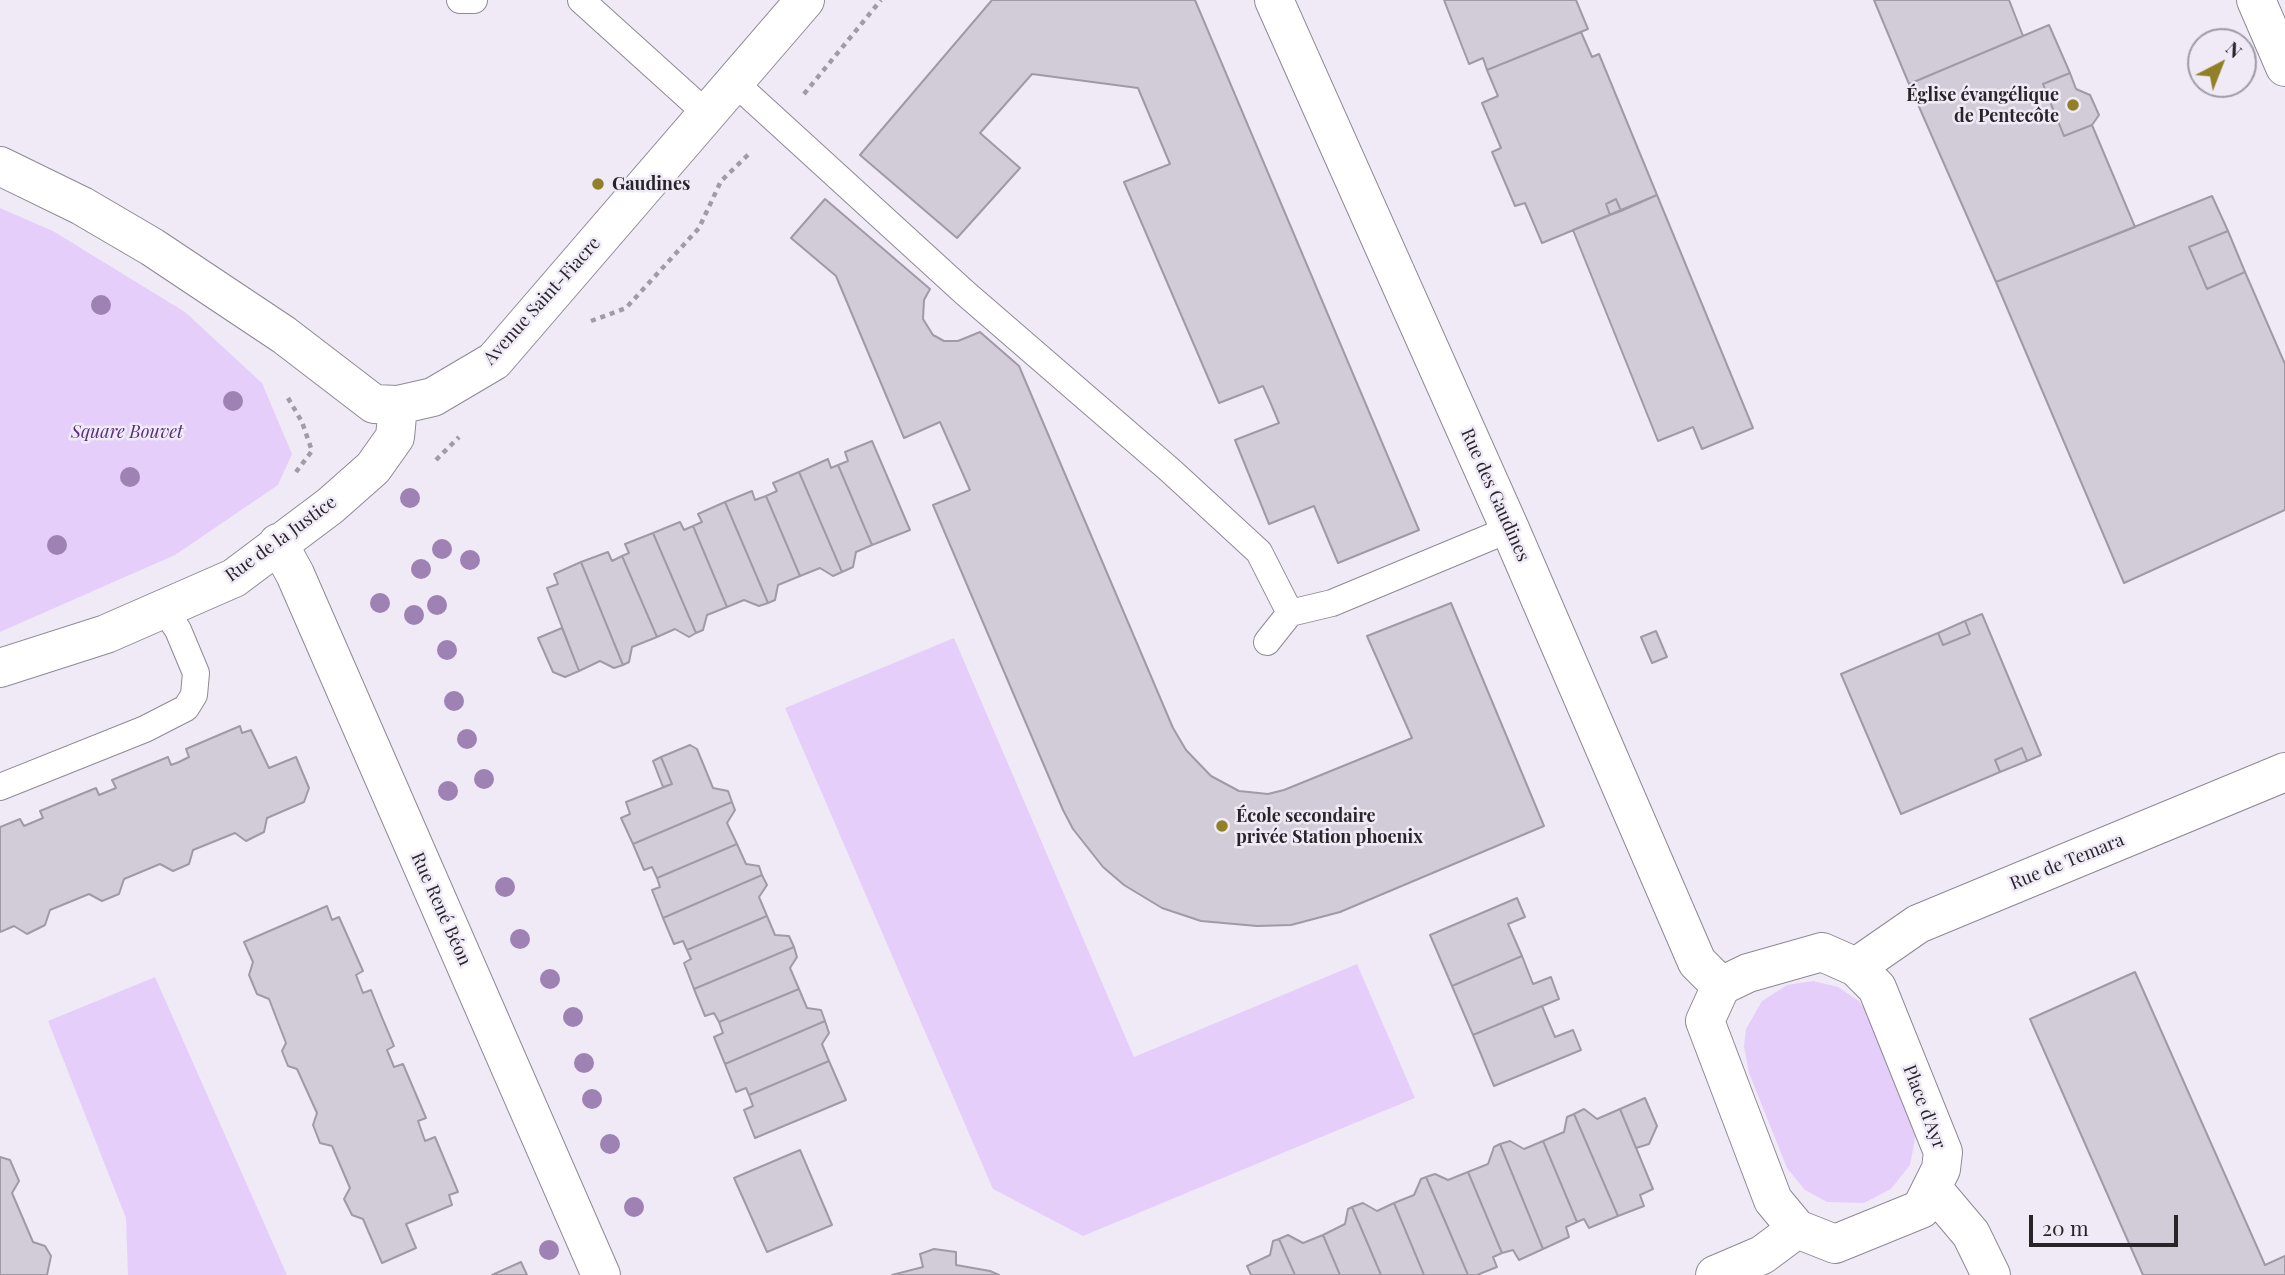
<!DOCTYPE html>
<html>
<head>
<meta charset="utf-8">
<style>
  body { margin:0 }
  #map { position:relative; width:2285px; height:1275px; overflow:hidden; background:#f0eaf7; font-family:"Playfair Display",serif }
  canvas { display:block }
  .north { position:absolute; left:2187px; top:28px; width:70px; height:70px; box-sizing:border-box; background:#f0eaf7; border:2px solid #a09ba5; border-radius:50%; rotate:42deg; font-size:19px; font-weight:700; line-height:28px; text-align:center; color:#28252a }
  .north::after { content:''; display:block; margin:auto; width:24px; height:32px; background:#918027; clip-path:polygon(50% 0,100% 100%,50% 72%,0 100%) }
  .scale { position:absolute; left:2029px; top:1215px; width:149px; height:32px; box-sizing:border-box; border:4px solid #28252a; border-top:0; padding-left:9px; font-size:21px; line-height:24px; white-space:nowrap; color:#28252a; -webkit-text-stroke:5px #f0eaf7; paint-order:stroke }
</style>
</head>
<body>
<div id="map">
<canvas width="2285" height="1275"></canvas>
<div class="north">N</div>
<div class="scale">20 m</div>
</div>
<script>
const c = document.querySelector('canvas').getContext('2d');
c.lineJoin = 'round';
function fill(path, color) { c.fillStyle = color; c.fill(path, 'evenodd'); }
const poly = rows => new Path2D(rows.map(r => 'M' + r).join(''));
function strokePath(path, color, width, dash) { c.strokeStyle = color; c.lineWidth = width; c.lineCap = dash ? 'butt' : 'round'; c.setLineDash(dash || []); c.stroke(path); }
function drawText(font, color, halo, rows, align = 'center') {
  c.font = font + ' "Playfair Display",serif'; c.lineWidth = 5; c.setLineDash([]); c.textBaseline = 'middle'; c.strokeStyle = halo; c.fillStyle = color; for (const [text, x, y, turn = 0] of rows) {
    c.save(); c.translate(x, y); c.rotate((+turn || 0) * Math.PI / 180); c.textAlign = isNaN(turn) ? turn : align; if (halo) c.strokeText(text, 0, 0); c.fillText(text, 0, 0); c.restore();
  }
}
fill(poly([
  [0,208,53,231,185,312,262,383,292,454,278,485,175,555,0,632],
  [954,638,1134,1057,1357,964,1415,1098,1083,1236,993,1189,785,708],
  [155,977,287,1275,128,1275,126,1218,48,1021],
  [1813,981,1838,987,1859,1001,1868,1014,1916,1134,1910,1165,1891,1189,1864,1203,1827,1202,1805,1190,1787,1168,1749,1073,1744,1046,1746,1029,1762,1001,1787,985]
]), '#e5cffa');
const building = poly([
  [992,0,1195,0,1419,530,1338,563,1314,506,1269,524,1235,440,1279,423,1271,404,1263,386,1219,403,1124,182,1170,164,1138,88,1032,74,980,133,1020,168,957,238,860,155,992,0],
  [1444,0,1576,0,1588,29,1487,70,1483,58,1469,64,1444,0],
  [1874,0,2009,0,2023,36,1909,84,1874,0],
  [2049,25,2070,73,2043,84,2064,136,2092,125,2135,227,1996,282,1909,84,2049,25],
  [1581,32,1592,57,1599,54,1657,195,1621,211,1616,199,1606,204,1610,215,1542,243,1525,203,1515,206,1492,152,1501,148,1482,103,1498,96,1487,70,1581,32],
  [2070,73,2076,89,2090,95,2099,115,2092,125,2064,136,2043,84,2070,73],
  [1657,195,1753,428,1702,449,1693,427,1658,441,1573,230,1657,195],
  [2212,196,2228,231,2189,247,2207,289,2245,272,2285,364,2285,510,2124,583,1996,282,2212,196],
  [825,199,930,289,924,300,923,319,933,335,944,341,958,341,980,332,1019,366,1173,728,1186,750,1211,776,1239,791,1268,794,1284,790,1412,738,1367,636,1451,603,1544,826,1340,912,1291,925,1257,926,1201,921,1162,908,1124,885,1103,867,1073,829,1063,810,933,505,970,490,940,422,904,438,836,276,791,238,825,199],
  [1616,199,1621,211,1610,215,1606,204,1616,199],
  [2228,231,2245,272,2207,289,2189,247,2228,231],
  [872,441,910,530,872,545,838,465,848,461,845,452,872,441],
  [828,459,831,468,838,465,872,545,856,552,853,567,842,572,799,472,828,459],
  [799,472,842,572,833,576,820,568,800,576,766,496,777,491,773,483,799,472],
  [752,491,755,500,766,496,800,576,778,585,775,600,768,603,725,502,752,491],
  [725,502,768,603,759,606,744,600,727,607,693,526,702,522,698,514,725,502],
  [680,522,684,530,693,526,727,607,707,615,703,630,696,633,653,533,680,522],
  [653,533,696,633,689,637,675,629,657,637,622,556,629,553,625,544,653,533],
  [608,552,612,561,622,556,657,637,632,647,629,662,623,665,581,562,608,552],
  [581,562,623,665,614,668,600,661,579,671,547,588,558,584,554,574,581,562],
  [1982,614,2041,755,2027,761,2022,748,1995,760,2000,772,1901,814,1841,674,1938,633,1943,645,1970,634,1965,621,1982,614],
  [1965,621,1970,634,1943,645,1938,633,1965,621],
  [562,628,579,671,565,677,553,672,538,638,562,628],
  [1656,631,1667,657,1652,663,1641,637,1656,631],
  [240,726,242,733,251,730,269,768,296,757,309,788,304,802,267,818,264,832,246,841,235,833,193,850,189,864,180,868,173,871,160,864,124,879,119,894,102,901,89,894,50,910,45,925,27,934,14,926,0,932,0,827,20,819,24,826,43,818,40,811,96,788,99,795,116,788,112,780,168,757,171,765,179,762,189,757,186,749,240,726],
  [690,745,697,749,713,788,728,791,732,802,633,844,621,818,630,814,626,802,672,784,661,757,690,745],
  [2022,748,2027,761,2000,772,1995,760,2022,748],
  [661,757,672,784,663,787,653,761,661,757],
  [732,802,735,810,727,823,737,844,657,878,652,867,644,870,633,844,732,802],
  [737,844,746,864,759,866,762,875,663,918,652,890,660,887,657,878,737,844],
  [762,875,767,885,759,897,767,916,687,950,683,941,674,944,663,918,762,875],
  [1517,898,1525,917,1508,924,1522,956,1452,986,1430,935,1517,898],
  [327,906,332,920,339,917,363,971,356,975,363,993,371,990,381,1015,394,1046,387,1050,394,1067,403,1064,426,1118,418,1121,425,1141,435,1137,458,1192,449,1195,452,1205,406,1224,416,1248,382,1263,363,1219,352,1215,344,1199,350,1188,332,1146,320,1143,313,1125,317,1113,297,1069,288,1066,282,1051,286,1043,269,999,257,994,249,975,253,962,244,942,327,906],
  [767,916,775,935,789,936,794,947,694,989,684,963,691,959,687,950,767,916],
  [794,947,797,957,790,968,799,989,719,1022,714,1013,705,1016,694,989,794,947],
  [1522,956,1533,984,1551,977,1559,999,1473,1035,1452,986,1522,956],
  [2135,972,2265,1265,2285,1256,2285,1275,2143,1275,2030,1019,2135,972],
  [799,989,807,1008,821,1010,825,1021,725,1064,714,1037,723,1033,719,1022,799,989],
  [1542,1006,1555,1037,1573,1030,1581,1050,1494,1086,1473,1035,1542,1006],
  [825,1021,829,1033,822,1044,829,1061,749,1095,746,1088,736,1092,725,1064,825,1021],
  [829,1061,846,1100,755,1138,744,1110,753,1106,749,1095,829,1061],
  [1645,1098,1657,1126,1649,1144,1636,1148,1620,1109,1645,1098],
  [1584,1109,1597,1119,1620,1109,1653,1189,1640,1195,1644,1206,1618,1216,1574,1114,1584,1109],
  [1574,1114,1618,1216,1589,1228,1584,1219,1577,1222,1543,1141,1564,1132,1567,1117,1574,1114],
  [1510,1141,1524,1149,1543,1141,1577,1222,1566,1227,1569,1237,1543,1249,1500,1144,1510,1141],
  [1500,1144,1543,1249,1519,1260,1513,1250,1502,1253,1468,1172,1488,1164,1494,1147,1500,1144],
  [800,1150,832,1225,767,1252,734,1178,800,1150],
  [0,1157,10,1160,19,1181,12,1193,33,1242,45,1246,51,1256,47,1275,0,1275,0,1157],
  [1468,1172,1502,1253,1493,1257,1497,1267,1477,1275,1468,1275,1426,1177,1435,1174,1448,1180,1468,1172],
  [1426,1177,1445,1221,1468,1275,1424,1275,1394,1203,1414,1195,1421,1179,1426,1177],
  [1363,1203,1377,1211,1394,1203,1424,1275,1381,1275,1352,1207,1363,1203],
  [1352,1207,1370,1249,1381,1275,1340,1275,1323,1235,1345,1224,1348,1209,1352,1207],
  [1288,1235,1303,1243,1323,1235,1340,1275,1295,1275,1279,1239,1288,1235],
  [1279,1239,1295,1275,1251,1275,1247,1266,1270,1255,1273,1241,1279,1239],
  [934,1249,956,1252,956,1265,990,1271,999,1275,892,1275,923,1267,920,1254,934,1249],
  [521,1262,527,1275,492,1275,521,1262]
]);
fill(building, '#d2ccd8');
strokePath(building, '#9f9aa5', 2);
const lane = poly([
  [460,0,474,0],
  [581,0,706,113],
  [734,82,964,292,1171,471,1259,552,1290,613,1332,603,1510,529],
  [1267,642,1290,613],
  [0,787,145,729,186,708,194,695,196,673,178,630,164,609]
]);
const street = poly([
  [1274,0,1510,529,1697,962,1721,986],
  [2256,0,2285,67],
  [0,166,82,206,152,247,284,335,374,404,398,405,433,397,494,361,805,0],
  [278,543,295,574,601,1275],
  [0,668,106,634,234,578,330,506,373,468,395,437,398,405],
  [1822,952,1856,967,1877,988,1943,1152,1941,1169,1921,1209,1835,1244,1797,1229,1773,1200,1705,1021,1721,986,1748,973,1822,952],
  [1856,967,1918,924,2285,772],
  [1933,1189,1971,1234,1991,1275],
  [1715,1275,1762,1255,1797,1229]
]);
strokePath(lane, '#8e8994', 28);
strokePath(street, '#8e8994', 40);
strokePath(poly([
  [804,94,881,0],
  [591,321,626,308,699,228,721,181,751,152],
  [288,398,302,422,312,451,296,472],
  [436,460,459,437]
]), '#a09ba5', 4.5, [5, 5]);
strokePath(lane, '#fff', 26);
strokePath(street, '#fff', 38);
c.fillStyle = '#9e82b4';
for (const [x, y] of [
  [101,305],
  [233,401],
  [130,477],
  [410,498],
  [57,545],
  [442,549],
  [470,560],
  [421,569],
  [380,603],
  [437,605],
  [414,615],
  [447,650],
  [454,701],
  [467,739],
  [484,779],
  [448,791],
  [505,887],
  [520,939],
  [550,979],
  [573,1017],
  [584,1063],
  [592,1099],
  [610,1144],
  [634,1207],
  [549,1250]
]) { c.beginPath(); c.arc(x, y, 10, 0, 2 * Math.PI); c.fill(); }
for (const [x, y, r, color] of [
  [2073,105,7,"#918027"],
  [598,184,7,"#918027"],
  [1222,826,7,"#918027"]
]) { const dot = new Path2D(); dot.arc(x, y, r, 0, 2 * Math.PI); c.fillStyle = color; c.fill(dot); strokePath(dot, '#f0eaf7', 2.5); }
drawText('bold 18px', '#28252a', '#f0eaf7', [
  ["Église évangélique",2059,95,"right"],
  ["de Pentecôte",2059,116,"right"],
  ["Gaudines",612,184],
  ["École secondaire",1236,816],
  ["privée Station phoenix",1236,837]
], 'left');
drawText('18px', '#28252a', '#f0eaf7', [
  ["Avenue Saint-Fiacre",542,301,-48],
  ["Rue des Gaudines",1495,495,66],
  ["Rue de la Justice",281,539,-36],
  ["Rue de Temara",2067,862,-22],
  ["Rue René Béon",441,909,66],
  ["Place d'Ayr",1924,1107,69]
]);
drawText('italic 18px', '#5b2d7d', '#f0eaf7', [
  ["Square Bouvet",127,432]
]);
</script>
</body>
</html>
